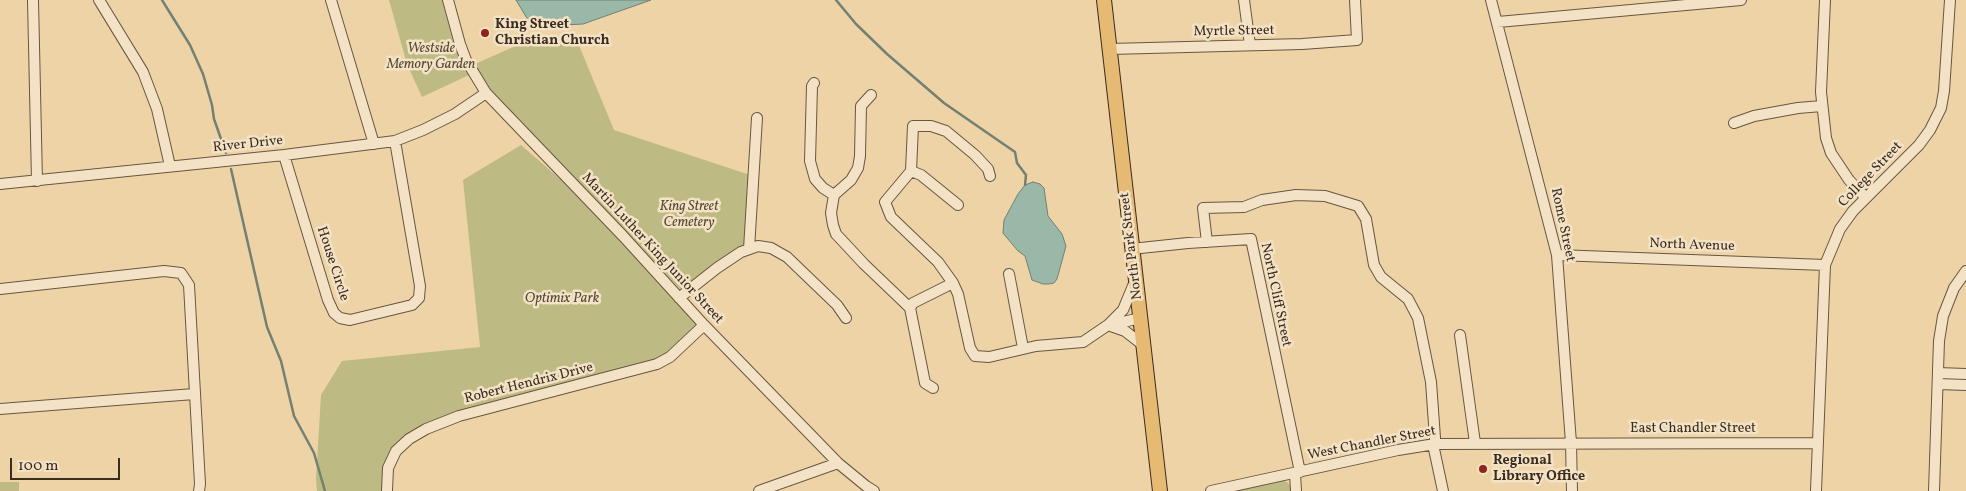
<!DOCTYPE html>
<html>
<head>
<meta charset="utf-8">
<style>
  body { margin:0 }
  #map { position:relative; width:1966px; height:491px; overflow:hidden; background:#edd3a6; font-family:Vollkorn,serif }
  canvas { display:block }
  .scale { position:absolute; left:10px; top:458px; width:110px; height:22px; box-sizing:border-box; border:2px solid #3b2c20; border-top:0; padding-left:6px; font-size:15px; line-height:18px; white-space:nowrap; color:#3b2c20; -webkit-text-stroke:4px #f3e2c5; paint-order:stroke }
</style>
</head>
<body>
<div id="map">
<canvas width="1966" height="491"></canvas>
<div class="scale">100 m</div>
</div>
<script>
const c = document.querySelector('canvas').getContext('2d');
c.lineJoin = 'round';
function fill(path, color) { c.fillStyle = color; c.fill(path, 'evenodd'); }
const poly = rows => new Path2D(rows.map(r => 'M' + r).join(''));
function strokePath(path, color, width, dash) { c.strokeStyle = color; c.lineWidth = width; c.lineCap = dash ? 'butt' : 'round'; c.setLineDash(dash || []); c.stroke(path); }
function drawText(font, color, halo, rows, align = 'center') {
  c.font = font + ' Vollkorn,serif'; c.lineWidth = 5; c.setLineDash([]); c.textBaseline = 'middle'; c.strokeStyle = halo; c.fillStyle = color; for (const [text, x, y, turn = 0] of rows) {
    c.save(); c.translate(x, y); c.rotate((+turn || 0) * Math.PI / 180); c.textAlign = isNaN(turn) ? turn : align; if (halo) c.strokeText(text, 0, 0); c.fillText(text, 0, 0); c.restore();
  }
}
fill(poly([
  [389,0,442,0,453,41,469,75,422,97,407,64],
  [529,40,543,45,578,43,614,130,750,175,746,246,682,291,486,85,475,64],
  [521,145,604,217,704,325,670,357,459,416,396,451,387,491,317,491,316,479,321,395,342,361,480,347,463,180],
  [1283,479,1291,486,1291,491,1233,491],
  [0,482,19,482,19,491,0,491]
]), '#bdbb83');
const water = poly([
  [516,0,651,0,583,24,546,26,528,20,516,0],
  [1033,182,1040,184,1044,188,1048,216,1062,234,1066,246,1057,279,1054,283,1049,284,1043,284,1032,280,1025,256,1018,251,1003,233,1004,220,1018,194,1025,185,1033,182]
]);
fill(water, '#99b8a8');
strokePath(water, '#738072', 1);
strokePath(poly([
  [162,0,190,45,203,74,212,105,214,119,226,153],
  [836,0,856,24,887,54,944,103,1015,152,1017,163,1026,175,1025,185],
  [231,169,267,327,281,361,294,416,314,453,325,491]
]), '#738072', 2.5);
const minor = poly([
  [33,0,37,181],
  [99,0,143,72,157,109,170,166],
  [331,0,374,144],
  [448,0,460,44,466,60,486,93,623,236,704,325,838,463,866,486,874,491],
  [1244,0,1250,45],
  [1491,0,1557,255,1571,443,1572,491],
  [1825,0,1821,92,1826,138,1831,153,1849,180,1866,198],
  [1498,22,1741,0],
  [1110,49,1302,44,1357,40,1355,0],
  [814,83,812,86,810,161,815,179,823,188,834,195],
  [871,95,861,106,860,156,858,168,851,180,834,195,831,213,833,225,836,234,864,264,910,308],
  [1734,123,1754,116,1798,108,1822,106],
  [284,155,328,300,334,313,340,318,350,320,412,305,419,298,420,286,395,141],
  [911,171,921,175,958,205],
  [990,176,988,169,975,155,946,131,931,126,913,126,911,171,885,202,891,217,938,262,953,283,958,294,970,348,975,356,989,357,1036,346,1083,342,1108,325,1123,310,1135,281],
  [0,184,284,155,395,141,423,130,455,114,486,93],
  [1207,242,1203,208,1244,207,1262,200,1296,195,1325,196,1358,206,1366,219,1374,265,1381,277,1408,299,1418,318,1431,382,1435,438,1434,449,1443,491],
  [749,249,757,118],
  [1131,249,1188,243,1251,239,1300,472],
  [1557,255,1825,265],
  [1009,274,1023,348],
  [0,289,164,271,181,273,189,285,200,484,199,491],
  [679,298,717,268,741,252,758,246,771,248,787,257,837,305,846,318],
  [1108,325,1125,331,1143,345],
  [1109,325,1141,318],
  [1460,335,1475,443],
  [1938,373,1966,374],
  [1938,384,1966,385],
  [933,388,925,383,910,308,913,303,953,283],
  [0,409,194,394],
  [1295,473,1296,491],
  [387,491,388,468,396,451,409,439,426,429,459,416,657,364,670,357,704,325],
  [759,491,838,463],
  [1211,491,1398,450,1435,444,1816,443],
  [1816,491,1825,265,1840,229,1853,211,1919,145,1930,130,1941,108,1944,91,1950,0],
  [1934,491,1939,341,1943,316,1954,288,1966,271]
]);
const major = poly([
  [1104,0,1160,491]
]);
strokePath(minor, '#685642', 12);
strokePath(major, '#3b2c20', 16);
strokePath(minor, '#f3e2c5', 10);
strokePath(major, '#e6ba73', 14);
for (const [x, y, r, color] of [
  [485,33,5,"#8f2418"],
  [1483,469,5,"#8f2418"]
]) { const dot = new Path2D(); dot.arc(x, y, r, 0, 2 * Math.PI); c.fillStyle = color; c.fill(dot); strokePath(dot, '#f3e2c5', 2); }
drawText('bold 14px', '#3b2c20', '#f3e2c5', [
  ["King Street",495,25],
  ["Christian Church",495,41],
  ["Regional",1493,461],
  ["Library Office",1493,477]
], 'left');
drawText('14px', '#3b2c20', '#f3e2c5', [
  ["Myrtle Street",1234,32,-1],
  ["River Drive",248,145,-6],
  ["College Street",1871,175,-46],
  ["Rome Street",1562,225,78],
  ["North Park Street",1132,246,-97],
  ["North Avenue",1692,246,2],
  ["Martin Luther King Junior Street",652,249,47],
  ["House Circle",332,264,72],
  ["North Cliff Street",1275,295,78],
  ["Robert Hendrix Drive",529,384,-14],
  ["East Chandler Street",1693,429],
  ["West Chandler Street",1372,444,-11]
]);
drawText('italic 14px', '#554934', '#f3e2c5', [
  ["Westside",431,49],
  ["Memory Garden",431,65],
  ["King Street",689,207],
  ["Cemetery",689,223],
  ["Optimix Park",562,299]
]);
</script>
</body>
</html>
